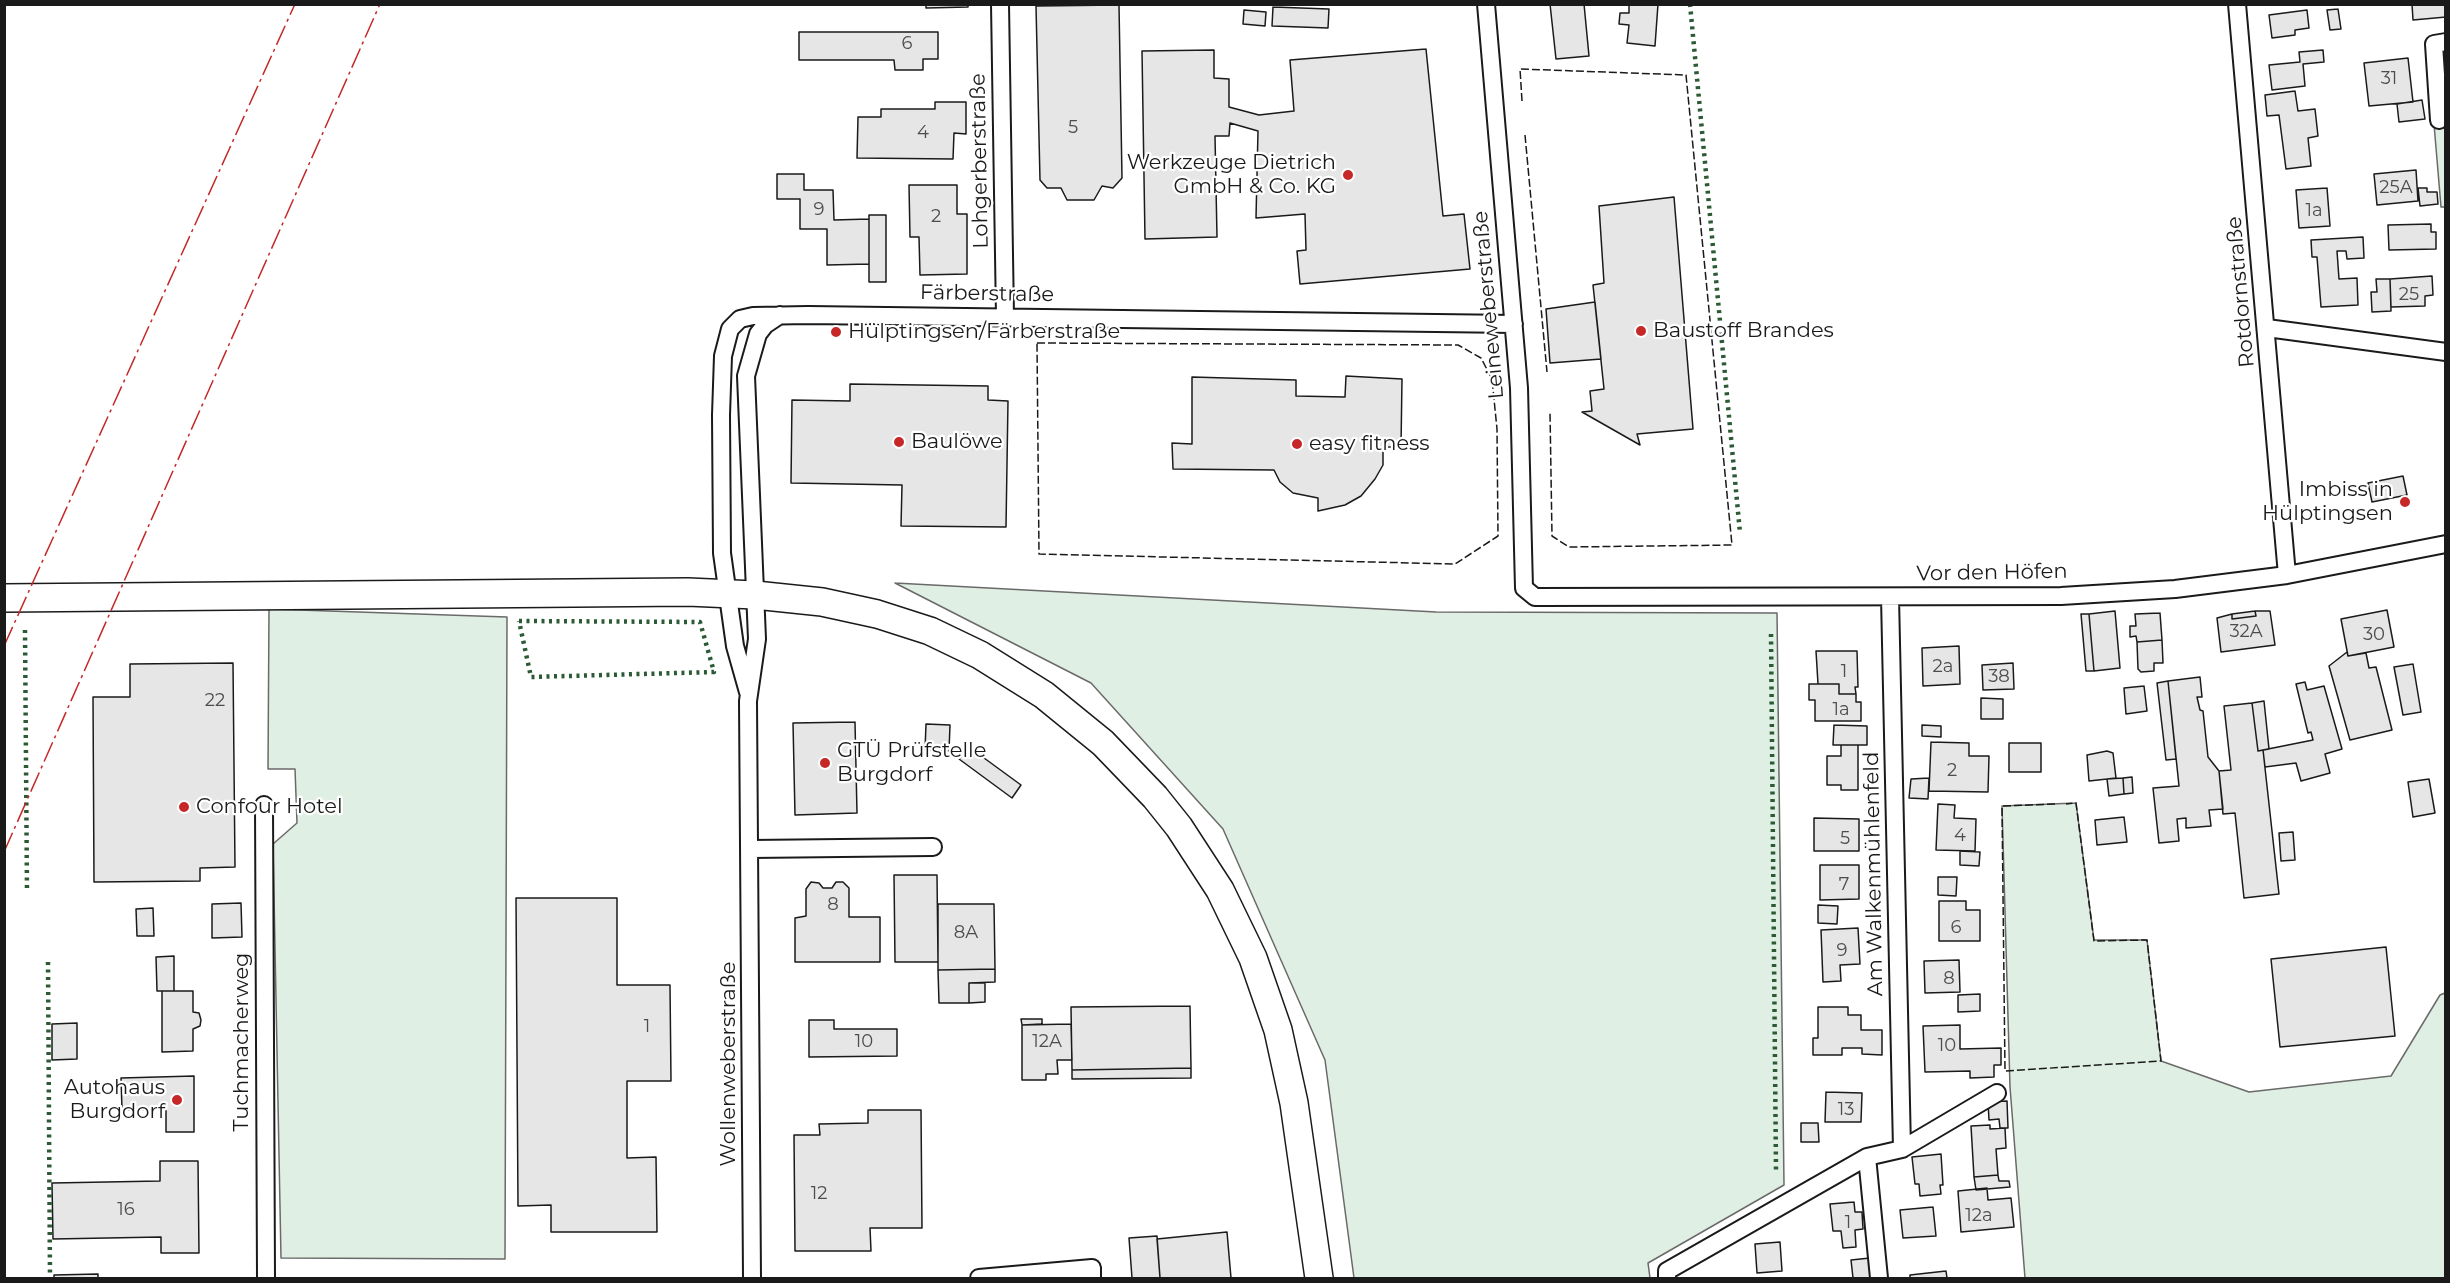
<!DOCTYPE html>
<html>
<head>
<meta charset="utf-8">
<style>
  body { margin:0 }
  #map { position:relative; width:2450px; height:1283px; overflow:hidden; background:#fff; font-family:Montserrat,sans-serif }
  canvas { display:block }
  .frame { position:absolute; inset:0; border:6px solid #1a1a1a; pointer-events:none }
</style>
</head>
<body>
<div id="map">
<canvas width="2450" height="1283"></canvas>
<div class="frame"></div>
</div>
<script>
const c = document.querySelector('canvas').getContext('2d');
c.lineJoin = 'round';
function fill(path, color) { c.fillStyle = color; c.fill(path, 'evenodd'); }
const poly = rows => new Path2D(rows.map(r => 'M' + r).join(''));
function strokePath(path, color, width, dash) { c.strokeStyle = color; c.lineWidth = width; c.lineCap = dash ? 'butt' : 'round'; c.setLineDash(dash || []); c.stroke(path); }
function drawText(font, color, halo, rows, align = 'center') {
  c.font = font + ' Montserrat,sans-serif'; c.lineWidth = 4.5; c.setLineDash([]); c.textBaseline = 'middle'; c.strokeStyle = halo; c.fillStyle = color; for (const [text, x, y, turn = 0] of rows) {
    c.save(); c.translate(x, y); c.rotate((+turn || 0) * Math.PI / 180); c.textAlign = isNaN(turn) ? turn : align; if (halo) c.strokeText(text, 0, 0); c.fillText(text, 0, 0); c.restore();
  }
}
const green = poly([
  [2445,123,2445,207,2441,207,2434,124,2445,123],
  [895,583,1436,612,1777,613,1784,1185,1648,1263,1650,1278,1354,1278,1325,1060,1223,829,1091,683,895,583],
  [269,609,507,617,505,1259,281,1258,273,844,297,823,295,769,268,769,269,609],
  [2076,803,2094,940,2147,940,2161,1061,2249,1092,2391,1076,2440,995,2445,993,2445,1278,2025,1278,2010,1087,2002,806,2076,803]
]);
fill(green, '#e0efe3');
strokePath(green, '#6a6a6a', 1.5);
const building = poly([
  [926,4,968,4,968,7,926,8,926,4],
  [1550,4,1584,4,1589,56,1556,59,1550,4],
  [1629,4,1658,4,1655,46,1627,43,1629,25,1619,24,1620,13,1629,13,1629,4],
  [2412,4,2446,4,2446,17,2413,20,2412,4],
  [1119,5,1122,178,1113,188,1102,186,1094,200,1067,200,1061,188,1047,188,1040,180,1036,6,1119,5],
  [1273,7,1329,9,1328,28,1272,26,1273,7],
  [2338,9,2341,29,2330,30,2327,10,2338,9],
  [1244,10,1266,12,1265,26,1243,24,1244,10],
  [2307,10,2309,28,2295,30,2295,35,2272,38,2269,15,2307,10],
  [799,32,938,32,938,59,923,59,923,70,895,70,894,60,799,60,799,32],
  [1426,49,1443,216,1464,214,1470,269,1300,284,1297,251,1306,250,1305,214,1256,218,1258,131,1230,123,1229,136,1215,136,1217,237,1145,239,1142,51,1214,50,1214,78,1229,79,1229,107,1259,115,1294,111,1290,60,1426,49],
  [2323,50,2324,62,2303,64,2305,86,2272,90,2269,65,2300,62,2299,52,2323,50],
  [2408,58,2413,102,2369,106,2364,63,2408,58],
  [2295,91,2298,111,2315,109,2318,136,2308,138,2311,166,2286,169,2279,115,2267,116,2265,95,2295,91],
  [2422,100,2425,119,2399,122,2397,104,2422,100],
  [935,102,966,102,966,134,954,133,953,159,857,158,858,117,881,117,881,109,935,109,935,102],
  [2416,170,2418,201,2377,205,2374,174,2416,170],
  [777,174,804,174,804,190,833,190,834,220,869,219,869,264,827,265,827,229,800,229,800,199,777,199,777,174],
  [909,185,957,185,957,214,967,214,967,274,920,275,919,237,910,237,909,185],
  [2327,188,2330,226,2299,228,2296,190,2327,188],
  [2418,188,2427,188,2427,192,2437,192,2438,204,2420,206,2418,188],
  [1674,197,1693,429,1637,434,1640,445,1582,412,1592,411,1590,391,1604,389,1593,285,1604,283,1599,206,1674,197],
  [869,215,886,215,886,282,869,282,869,215],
  [2431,224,2431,232,2436,232,2436,249,2389,250,2388,225,2431,224],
  [2363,237,2364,258,2347,259,2346,251,2337,251,2339,279,2357,278,2358,305,2321,307,2317,257,2312,257,2311,240,2363,237],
  [2432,276,2433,295,2425,296,2425,306,2391,307,2390,279,2432,276],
  [2376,279,2390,279,2391,311,2372,312,2371,292,2377,292,2376,279],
  [1595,302,1601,359,1550,363,1546,309,1595,302],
  [1346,376,1402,379,1401,447,1383,447,1383,465,1375,479,1361,496,1345,505,1318,511,1318,498,1293,493,1280,482,1274,470,1173,469,1172,443,1192,444,1192,377,1296,380,1296,396,1345,397,1346,376],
  [850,384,988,386,988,400,1008,401,1006,527,901,526,902,485,791,483,792,400,850,401,850,384],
  [2403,476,2407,495,2372,502,2368,483,2403,476],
  [2387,610,2394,647,2348,656,2341,619,2387,610],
  [2115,611,2120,668,2094,671,2089,614,2115,611],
  [2255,611,2270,611,2275,645,2221,652,2217,618,2232,614,2232,619,2256,616,2255,611],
  [2255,611,2256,616,2232,619,2232,614,2255,611],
  [2160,613,2162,640,2137,642,2136,636,2130,637,2130,626,2136,626,2135,614,2160,613],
  [2081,614,2089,614,2094,671,2086,671,2081,614],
  [2162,640,2163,663,2154,663,2154,671,2141,672,2138,669,2137,642,2162,640],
  [1959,646,1960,684,1923,686,1922,648,1959,646],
  [1816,651,1857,651,1858,687,1855,687,1856,694,1839,694,1839,684,1818,684,1816,651],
  [2347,652,2348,656,2366,653,2369,668,2376,667,2392,730,2350,740,2329,666,2347,652],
  [233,663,235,867,200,868,200,881,94,882,93,697,130,697,130,664,233,663],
  [2013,663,2014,689,1983,690,1982,665,2013,663],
  [2413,664,2421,712,2403,715,2394,667,2413,664],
  [2200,677,2202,697,2197,697,2200,710,2203,711,2208,757,2219,771,2223,809,2209,810,2211,826,2186,828,2186,818,2177,819,2179,841,2159,843,2153,788,2179,786,2168,681,2200,677],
  [2168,681,2176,759,2166,760,2157,683,2168,681],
  [2305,682,2307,690,2324,686,2342,749,2325,754,2330,773,2301,781,2296,763,2265,767,2263,750,2313,740,2311,732,2308,733,2296,684,2305,682],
  [1809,684,1839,684,1839,694,1856,694,1856,702,1861,702,1861,721,1815,721,1815,700,1809,700,1809,684],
  [2144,686,2147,711,2126,714,2124,688,2144,686],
  [1981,698,2003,699,2003,719,1981,719,1981,698],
  [2264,701,2269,749,2258,751,2252,703,2264,701],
  [2252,703,2258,751,2263,750,2279,894,2244,898,2235,813,2223,814,2219,771,2231,770,2224,706,2252,703],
  [855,722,857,813,795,815,793,723,855,722],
  [926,724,950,725,949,751,925,750,926,724],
  [1834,725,1867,726,1867,745,1833,745,1834,725],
  [1922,725,1941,726,1941,737,1922,736,1922,725],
  [1931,742,1969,743,1969,756,1989,756,1988,792,1929,791,1931,742],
  [2009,743,2041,743,2041,772,2009,772,2009,743],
  [1841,745,1858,745,1858,790,1841,790,1841,785,1827,785,1827,756,1841,756,1841,745],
  [969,747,1021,785,1012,798,959,759,969,747],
  [2107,751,2113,753,2116,778,2089,781,2087,755,2107,751],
  [2132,777,2133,793,2124,794,2123,778,2132,777],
  [1929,778,1928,799,1909,798,1911,779,1929,778],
  [2123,778,2124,794,2109,796,2107,779,2123,778],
  [2429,779,2435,813,2413,817,2408,782,2429,779],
  [1938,804,1955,805,1954,818,1976,819,1975,851,1936,850,1938,804],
  [2124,817,2127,842,2097,845,2095,820,2124,817],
  [1814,818,1859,819,1859,851,1814,851,1814,818],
  [2293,832,2295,860,2281,861,2279,833,2293,832],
  [1960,851,1980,852,1979,866,1960,865,1960,851],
  [1820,865,1859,865,1859,899,1820,900,1820,865],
  [894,875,937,875,938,962,895,962,894,875],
  [1938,877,1957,877,1956,896,1938,895,1938,877],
  [811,882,819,883,823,888,832,888,836,882,843,882,849,888,849,917,880,917,880,962,795,962,795,918,806,916,806,889,811,882],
  [516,898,617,898,617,985,670,985,671,1081,627,1081,627,1158,656,1157,657,1232,551,1232,551,1205,518,1206,516,898],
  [1939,901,1966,901,1966,910,1980,910,1980,941,1939,941,1939,901],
  [241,903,242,937,212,938,212,904,241,903],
  [938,904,994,904,995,969,938,970,938,904],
  [1818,905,1838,906,1837,924,1818,923,1818,905],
  [153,908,154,936,137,936,136,909,153,908],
  [1858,928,1860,964,1840,965,1841,981,1823,982,1821,930,1858,928],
  [2386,947,2395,1036,2280,1047,2271,959,2386,947],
  [174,956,174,991,157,991,156,957,174,956],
  [1959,960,1960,992,1925,993,1924,961,1959,960],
  [995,969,995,982,969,983,969,1003,939,1003,938,970,995,969],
  [969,983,985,983,985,1002,969,1003,969,983],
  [162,991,193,991,193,1012,199,1013,201,1020,200,1026,193,1029,193,1051,162,1052,162,991],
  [1980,994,1980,1011,1958,1012,1958,995,1980,994],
  [1190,1006,1191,1068,1072,1070,1071,1007,1190,1006],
  [1818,1007,1848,1007,1848,1015,1861,1015,1861,1030,1882,1030,1882,1055,1862,1054,1862,1048,1842,1048,1842,1055,1813,1055,1813,1038,1818,1038,1818,1007],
  [1021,1019,1042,1019,1042,1024,1022,1025,1021,1019],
  [809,1020,834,1020,834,1029,897,1029,897,1056,809,1057,809,1020],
  [77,1023,77,1059,52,1060,52,1024,77,1023],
  [1071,1024,1072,1060,1057,1060,1058,1074,1046,1074,1046,1080,1022,1080,1022,1025,1071,1024],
  [1960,1025,1960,1049,2001,1048,2001,1065,1994,1065,1994,1077,1970,1078,1970,1071,1925,1072,1923,1026,1960,1025],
  [1191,1068,1191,1078,1072,1079,1072,1070,1191,1068],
  [194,1076,194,1132,166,1132,166,1109,122,1110,121,1078,194,1076],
  [1826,1092,1862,1093,1861,1122,1825,1122,1826,1092],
  [2007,1101,2008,1128,2000,1128,1999,1119,1989,1120,1988,1102,2007,1101],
  [868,1110,921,1110,922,1228,870,1228,871,1251,795,1251,794,1135,820,1135,819,1124,868,1123,868,1110],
  [1801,1123,1818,1123,1819,1142,1801,1142,1801,1123],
  [1990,1125,1990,1129,2005,1128,2006,1148,1996,1149,1998,1175,1974,1177,1971,1126,1990,1125],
  [1941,1154,1943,1185,1940,1185,1941,1194,1920,1196,1919,1184,1915,1184,1912,1157,1941,1154],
  [160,1161,198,1161,199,1253,161,1253,161,1237,53,1239,52,1183,160,1181,160,1161],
  [1998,1175,1999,1181,2009,1181,2010,1187,1976,1190,1974,1177,1998,1175],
  [1987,1188,1988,1200,2011,1198,2014,1227,1961,1232,1958,1191,1987,1188],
  [1854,1202,1855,1212,1862,1212,1863,1229,1855,1230,1856,1247,1843,1248,1841,1231,1833,1231,1830,1204,1854,1202],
  [1933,1207,1936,1236,1903,1238,1900,1210,1933,1207],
  [1227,1232,1231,1278,1160,1278,1157,1239,1227,1232],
  [1157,1236,1160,1278,1132,1278,1129,1238,1157,1236],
  [1780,1242,1782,1271,1757,1273,1755,1244,1780,1242],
  [1870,1258,1871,1278,1853,1278,1851,1260,1870,1258],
  [1946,1271,1947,1278,1910,1278,1910,1275,1946,1271],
  [98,1274,98,1278,54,1278,54,1275,98,1274]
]);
fill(building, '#e6e6e6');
strokePath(building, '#1a1a1a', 1.5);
const minor = poly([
  [1000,4,1005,317],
  [1486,4,1519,388,1524,588,1535,597,2061,596,2175,589,2287,575,2446,544],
  [2237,4,2287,575],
  [2439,120,2434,44,2446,42],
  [2267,328,2446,352],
  [748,692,735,646,722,553,721,415,723,356,730,329,740,319,753,316,808,315,1514,324],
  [264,805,266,1278],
  [751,849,933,847],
  [1902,1149,1997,1093],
  [1867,1157,1879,1278],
  [752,1278,748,701,757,639,746,376,758,334,765,325,780,315],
  [979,1278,1092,1268,1092,1278],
  [1667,1278,1667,1271,1867,1157,1902,1149,1890,597]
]);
const primary = poly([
  [4,598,688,592,755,595,822,602,877,614,930,631,980,655,1044,695,1103,743,1155,797,1179,827,1220,890,1253,958,1278,1030,1294,1103,1319,1278]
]);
strokePath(minor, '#1a1a1a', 20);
strokePath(primary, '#1a1a1a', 30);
strokePath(minor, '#fff', 16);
strokePath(primary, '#fff', 27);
strokePath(poly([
  [1690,4,1740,533],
  [519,621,700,622,714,672,531,677,519,621],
  [25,630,27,892],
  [1771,634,1776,1170],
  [48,962,50,1278]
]), '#2b5a34', 4.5, [3, 4.5]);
strokePath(poly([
  [1522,101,1520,69,1686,75,1732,545,1569,547,1552,536,1550,412],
  [1525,135,1547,372],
  [1037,343,1458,345,1481,358,1492,379,1497,429,1498,536,1455,564,1039,554,1037,343],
  [2055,804,2002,806,2005,1071,2161,1061,2147,940,2094,941,2076,803,2066,804]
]), '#1a1a1a', 1.5, [8, 3]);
strokePath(poly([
  [4,646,295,4],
  [4,852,380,4]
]), '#c62828', 1.5, [21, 4.5, 3, 4.5]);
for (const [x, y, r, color] of [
  [1348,175,6,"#c62828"],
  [1641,331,6,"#c62828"],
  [836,332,6,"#c62828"],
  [899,442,6,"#c62828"],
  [1297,444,6,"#c62828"],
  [2405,502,6,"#c62828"],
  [825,763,6,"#c62828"],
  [184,807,6,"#c62828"],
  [177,1100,6,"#c62828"]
]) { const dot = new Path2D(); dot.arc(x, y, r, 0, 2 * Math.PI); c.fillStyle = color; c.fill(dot); strokePath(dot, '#fff', 2); }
drawText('18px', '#4d4d4d', null, [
  ["6",907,44],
  ["31",2389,79],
  ["5",1073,128],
  ["4",923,133],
  ["25A",2396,188],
  ["9",819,210],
  ["1a",2314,211],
  ["2",936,217],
  ["25",2409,295],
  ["32A",2246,632],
  ["30",2374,635],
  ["2a",1943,667],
  ["1",1844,672],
  ["38",1999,677],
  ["22",215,701],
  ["1a",1841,710],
  ["2",1952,771],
  ["4",1960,836],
  ["5",1845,839],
  ["7",1844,885],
  ["8",833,905],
  ["6",1956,928],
  ["8A",966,933],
  ["9",1842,951],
  ["8",1949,979],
  ["1",647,1027],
  ["10",864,1042],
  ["12A",1047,1042],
  ["10",1947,1046],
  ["13",1846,1110],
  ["12",819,1194],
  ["16",126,1210],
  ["12a",1979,1216],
  ["1",1848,1223]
]);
drawText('21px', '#1a1a1a', '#fff', [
  ["Lohgerberstraße",980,161,-91],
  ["Rotdornstraße",2241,292,-95],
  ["Färberstraße",987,294,1],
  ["Leineweberstraße",1489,305,-95],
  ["Vor den Höfen",1992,573,-1],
  ["Am Walkenmühlenfeld",1874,874,-91],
  ["Tuchmacherweg",242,1042,-90],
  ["Wollenweberstraße",729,1064,-90]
]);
drawText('21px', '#1a1a1a', '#fff', [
  ["Werkzeuge Dietrich",1336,163,"right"],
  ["GmbH & Co. KG",1336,187,"right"],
  ["Baustoff Brandes",1653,331],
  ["Hülptingsen/Färberstraße",848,332],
  ["Baulöwe",911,442],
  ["easy fitness",1309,444],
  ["Imbiss in",2393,490,"right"],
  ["Hülptingsen",2393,514,"right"],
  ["GTÜ Prüfstelle",837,751],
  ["Burgdorf",837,775],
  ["Confour Hotel",196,807],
  ["Autohaus",165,1088,"right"],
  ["Burgdorf",165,1112,"right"]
], 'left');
</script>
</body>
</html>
